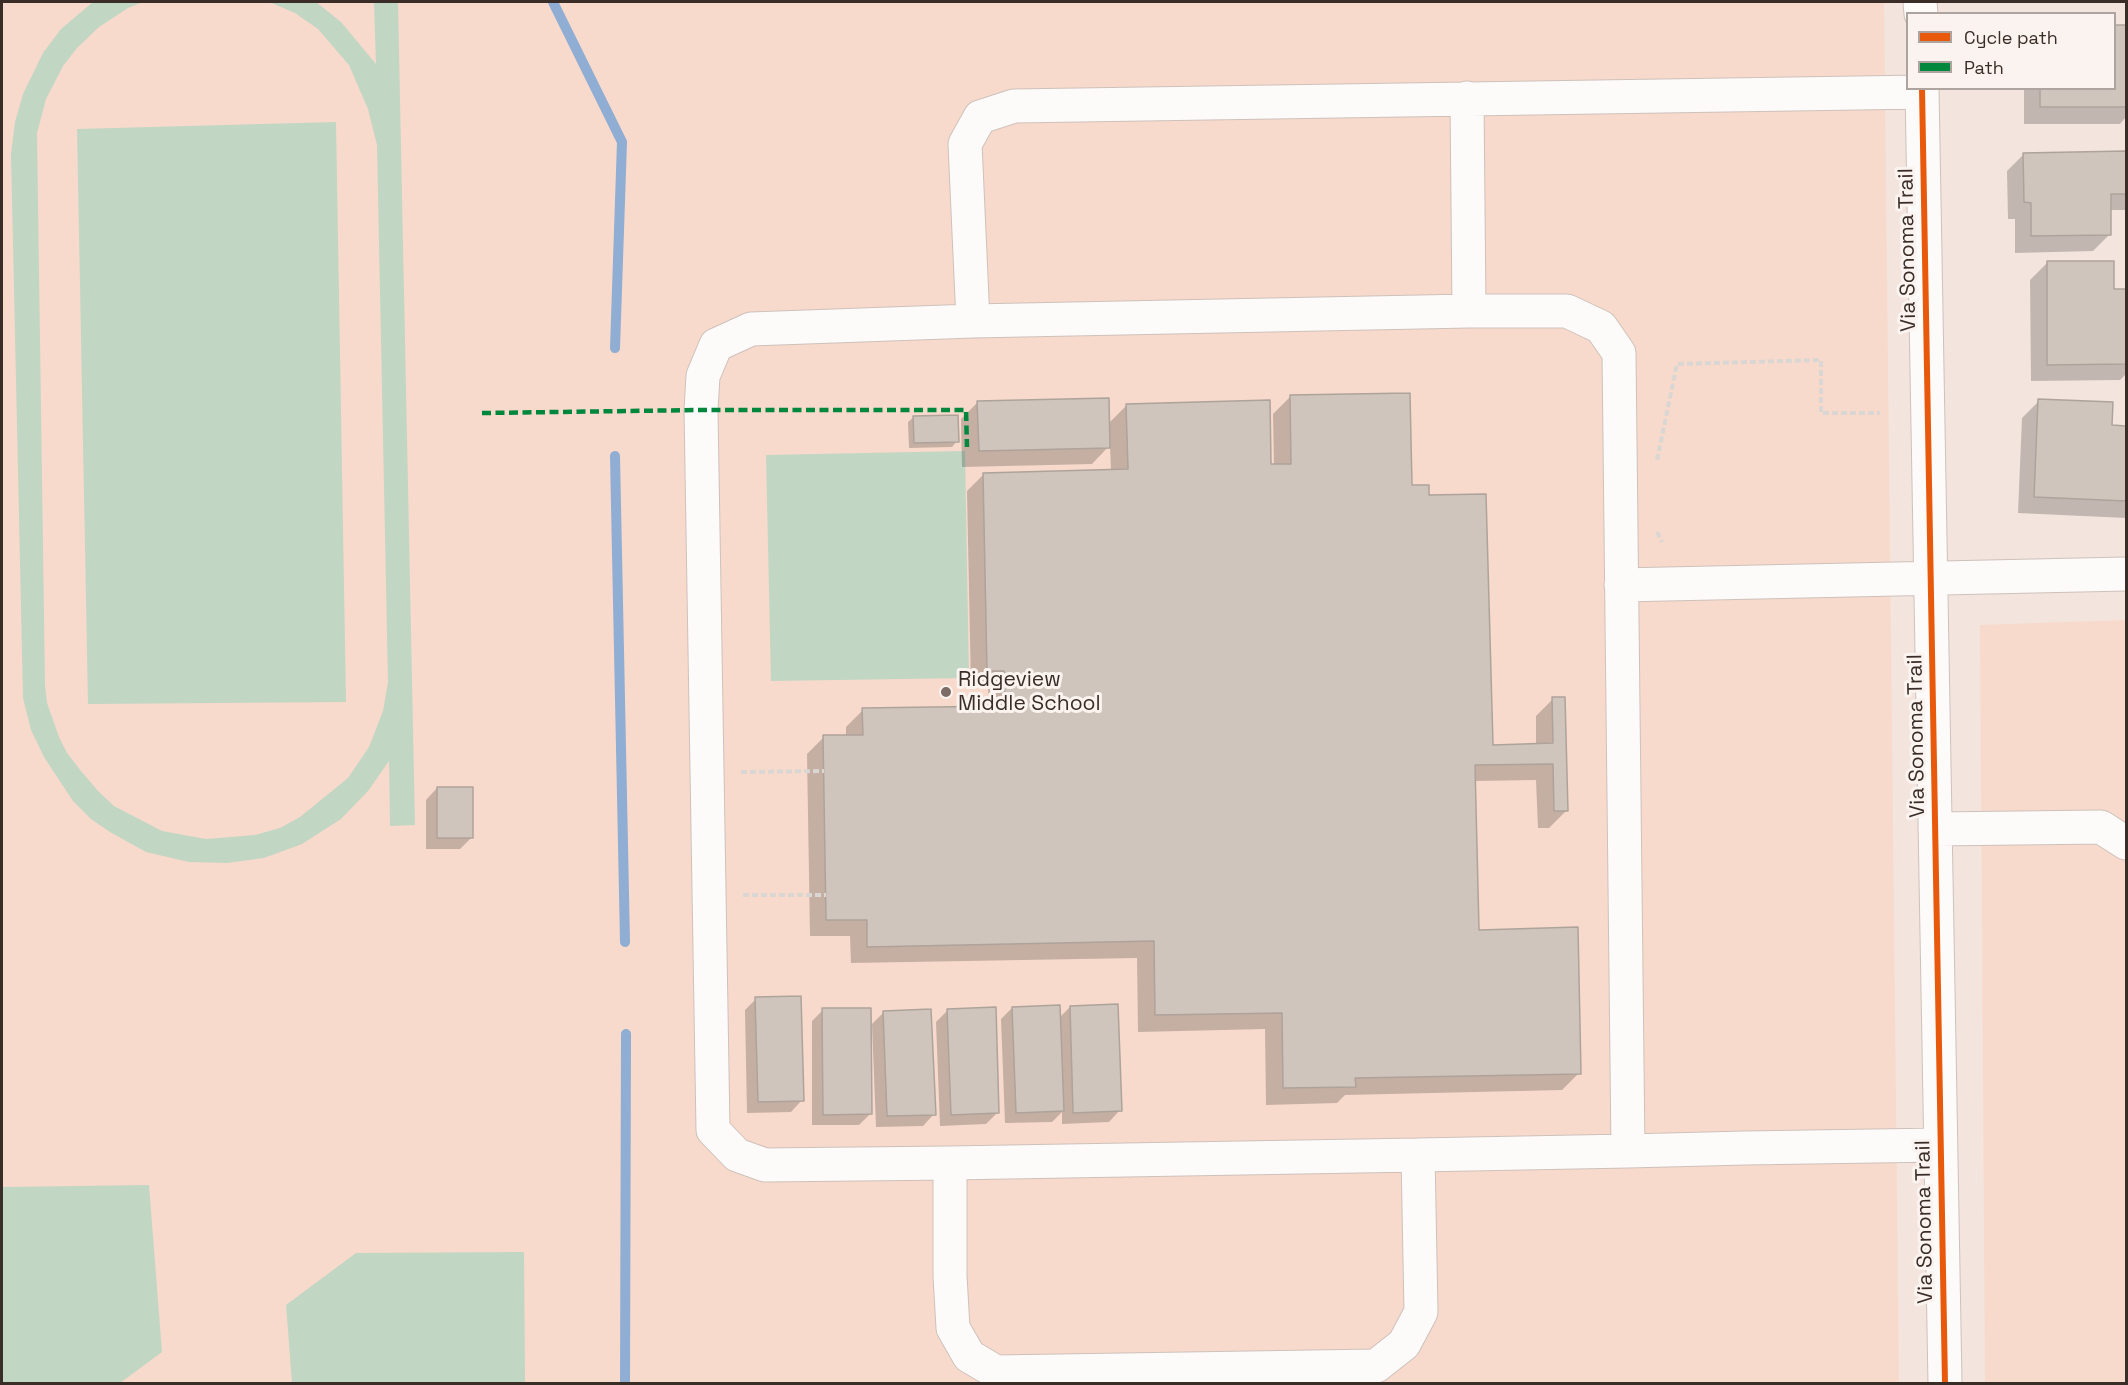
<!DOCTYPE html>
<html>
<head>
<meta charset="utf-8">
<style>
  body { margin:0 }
  #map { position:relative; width:2128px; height:1385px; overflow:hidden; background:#f3e4dd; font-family:"Space Grotesk",sans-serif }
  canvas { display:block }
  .frame { position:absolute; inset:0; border:3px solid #3a2c26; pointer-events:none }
  .legend { position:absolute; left:1906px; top:12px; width:210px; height:78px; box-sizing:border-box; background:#faf3ef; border:2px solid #ada39f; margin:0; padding:8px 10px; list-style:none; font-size:18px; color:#3a2c26 }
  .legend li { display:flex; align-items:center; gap:12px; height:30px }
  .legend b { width:30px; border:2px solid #ada39f }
</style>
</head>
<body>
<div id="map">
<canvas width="2128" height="1385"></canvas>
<div class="frame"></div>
<ul class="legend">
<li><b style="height:8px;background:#e8590c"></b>Cycle path</li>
<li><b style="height:8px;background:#00873e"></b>Path</li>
</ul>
</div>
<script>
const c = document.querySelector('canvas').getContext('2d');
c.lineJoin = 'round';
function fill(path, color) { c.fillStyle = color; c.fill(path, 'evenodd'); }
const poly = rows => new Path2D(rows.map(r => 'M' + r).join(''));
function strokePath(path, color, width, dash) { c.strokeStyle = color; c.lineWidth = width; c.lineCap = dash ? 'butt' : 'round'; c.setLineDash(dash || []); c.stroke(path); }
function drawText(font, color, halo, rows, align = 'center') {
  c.font = font + ' "Space Grotesk",sans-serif'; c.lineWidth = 6; c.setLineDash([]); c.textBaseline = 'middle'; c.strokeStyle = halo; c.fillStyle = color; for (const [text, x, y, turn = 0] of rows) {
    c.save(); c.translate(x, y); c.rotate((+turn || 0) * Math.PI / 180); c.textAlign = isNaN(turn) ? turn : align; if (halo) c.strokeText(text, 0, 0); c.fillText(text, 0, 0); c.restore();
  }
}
fill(poly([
  [2,2,1884,2,1899,1383,2,1384],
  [2126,620,2126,1383,1985,1383,1980,625]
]), '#f7dacb');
fill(poly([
  [93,2,143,2,128,8,99,27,77,48,63,66,46,99,37,133,45,685,47,703,59,737,67,753,81,771,98,791,114,806,162,831,206,839,255,835,280,828,300,817,348,778,369,747,383,711,388,682,377,145,368,109,349,65,318,29,295,13,269,2,316,2,341,22,376,64,374,2,398,2,415,825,390,826,389,761,368,791,341,819,302,844,264,858,227,863,189,862,146,852,110,832,91,819,73,801,44,757,31,730,23,698,11,154,15,122,23,94,43,53,61,29],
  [336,122,346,702,88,704,77,129],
  [965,451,969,678,771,681,766,455],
  [149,1185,162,1352,120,1383,2,1383,2,1187],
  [524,1252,525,1383,292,1383,286,1305,356,1253]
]), '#c2d6c4');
fill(poly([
  [2114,26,2126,26,2126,117,2120,124,2024,124,2024,88,2114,88],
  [2126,153,2126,210,2110,210,2110,234,2093,251,2015,253,2015,219,2008,219,2007,171,2024,154],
  [2047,263,2113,290,2126,290,2126,374,2120,380,2031,381,2030,280],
  [1290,397,1410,486,1427,497,1491,746,1536,745,1536,716,1553,699,1566,811,1549,828,1538,828,1536,780,1474,781,1477,931,1579,1073,1562,1090,1345,1095,1337,1103,1266,1105,1265,1029,1138,1032,1137,958,851,963,850,936,810,936,807,754,824,737,846,736,846,727,863,710,989,708,988,687,971,687,967,491,984,474,1111,471,1110,445,1092,464,962,467,961,419,978,402,1108,424,1127,405,1270,466,1274,466,1273,414],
  [2039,401,2110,427,2126,427,2126,518,2018,513,2022,418],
  [914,417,957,441,952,447,909,448,908,422],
  [437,788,472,837,460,849,426,849,426,800],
  [756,999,802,1100,791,1112,747,1113,745,1010],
  [1070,1007,1120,1110,1109,1122,1062,1124,1062,1112,1052,1122,1005,1123,1001,1019,1012,1008,1059,1018],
  [823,1010,870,1114,859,1125,812,1125,812,1021],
  [948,1010,998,1112,986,1124,940,1126,936,1022],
  [884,1012,934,1114,923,1126,876,1127,872,1024]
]), '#0003');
strokePath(poly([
  [553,2,622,142,615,348],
  [615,456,625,942],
  [625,1384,626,1034]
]), '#90add3', 10);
const building = poly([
  [2114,25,2126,25,2126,107,2040,107,2040,88,2114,88,2114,25],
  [2126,151,2126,194,2111,194,2111,235,2031,236,2031,203,2024,202,2023,153,2126,151],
  [2047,261,2114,261,2114,289,2126,289,2126,364,2047,365,2047,261],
  [1410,393,1412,485,1429,485,1429,495,1486,494,1493,745,1553,743,1552,697,1565,697,1568,811,1554,811,1553,764,1475,765,1479,930,1578,927,1581,1074,1355,1078,1356,1087,1283,1088,1282,1013,1155,1015,1154,941,867,947,867,920,826,920,823,735,863,735,862,708,1005,706,1004,671,987,671,983,473,1128,469,1126,404,1270,400,1271,464,1291,464,1290,395,1410,393],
  [1109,398,1110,448,979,451,977,401,1109,398],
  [2038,399,2113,402,2112,425,2126,426,2126,501,2034,497,2038,399],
  [958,415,959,442,914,443,913,416,958,415],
  [437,787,473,787,473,838,437,838,437,787],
  [801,996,804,1101,758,1102,755,997,801,996],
  [1118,1004,1122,1111,1073,1113,1070,1006,1118,1004],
  [1060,1005,1064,1111,1016,1113,1012,1007,1060,1005],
  [996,1007,999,1113,951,1115,947,1009,996,1007],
  [822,1008,871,1008,872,1114,823,1115,822,1008],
  [931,1009,936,1115,887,1116,883,1011,931,1009]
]);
fill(building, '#d0c5bd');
strokePath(building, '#aea39b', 1.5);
const minor = poly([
  [1920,2,1921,14],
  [1922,88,1945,1384],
  [1467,98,1469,311],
  [973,321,965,144,980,117,1014,106,1922,92],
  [1621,585,2126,574],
  [1935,829,2101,827,2126,843],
  [1628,1151,1619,353,1601,327,1567,311,1469,311,973,321,751,329,716,345,703,376,701,410,713,1130,737,1155,765,1165,950,1163,1418,1155,1628,1151,1745,1148,1940,1145],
  [950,1163,950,1276,953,1328,969,1356,996,1372,1376,1366,1404,1344,1421,1312,1418,1155]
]);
strokePath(minor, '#cec1bb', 35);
strokePath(poly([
  [1657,460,1677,364,1821,360,1821,413,1880,413],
  [1657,532,1662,542],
  [741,772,824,771],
  [743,895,826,895]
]), '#dad6d3', 4, [6, 3]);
strokePath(minor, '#fdfbfa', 33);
strokePath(poly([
  [482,413,701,410,966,410,967,447]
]), '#00873e', 4.5, [9, 4.5]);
strokePath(poly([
  [1922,88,1945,1384]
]), '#e8590c', 6);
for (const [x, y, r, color] of [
  [946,692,6,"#7b6c66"]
]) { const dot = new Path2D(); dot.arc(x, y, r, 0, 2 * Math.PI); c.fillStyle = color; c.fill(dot); strokePath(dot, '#faf3ef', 2); }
drawText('21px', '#3a2c26', '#faf3ef', [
  ["Via Sonoma Trail",1908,250,-91],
  ["Via Sonoma Trail",1917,736,-91],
  ["Via Sonoma Trail",1925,1222,-91]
]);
drawText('21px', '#3a2c26', '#faf3ef', [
  ["Ridgeview",958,680],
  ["Middle School",958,704]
], 'left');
</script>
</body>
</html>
